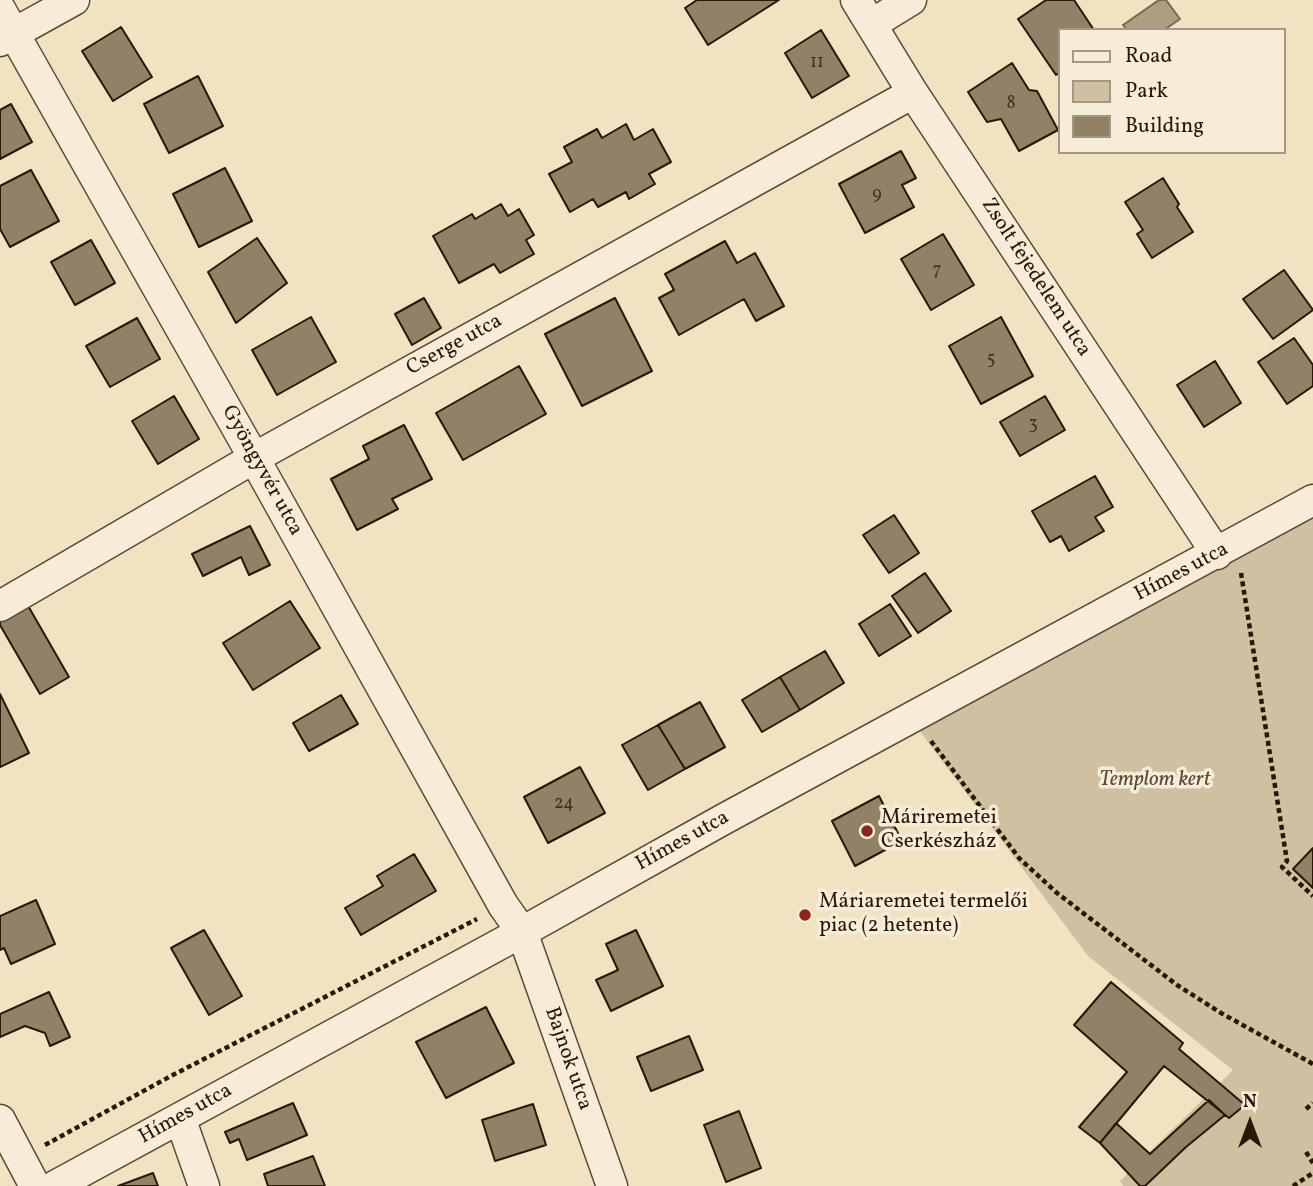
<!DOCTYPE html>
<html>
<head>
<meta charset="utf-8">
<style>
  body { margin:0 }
  #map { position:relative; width:1313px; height:1186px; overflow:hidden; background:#f1e2c1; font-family:Vollkorn,serif }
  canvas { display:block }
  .legend { position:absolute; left:1058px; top:28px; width:228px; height:126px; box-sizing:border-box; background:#f6ecd7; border:2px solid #a49783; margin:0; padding:9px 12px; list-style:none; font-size:21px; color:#281806 }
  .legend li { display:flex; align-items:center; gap:14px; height:35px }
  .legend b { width:35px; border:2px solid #a49783 }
  .north { position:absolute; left:1215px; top:1088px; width:70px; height:70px; -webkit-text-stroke:5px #f6ecd7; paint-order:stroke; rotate:0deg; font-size:19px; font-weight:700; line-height:28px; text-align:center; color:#281806 }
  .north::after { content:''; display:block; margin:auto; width:24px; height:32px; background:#281806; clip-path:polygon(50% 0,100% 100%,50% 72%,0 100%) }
</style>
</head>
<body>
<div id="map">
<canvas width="1313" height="1186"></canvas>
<ul class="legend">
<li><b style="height:9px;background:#f6ecd7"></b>Road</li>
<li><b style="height:19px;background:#cfc0a1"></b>Park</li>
<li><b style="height:19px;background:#918167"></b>Building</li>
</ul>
<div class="north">N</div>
</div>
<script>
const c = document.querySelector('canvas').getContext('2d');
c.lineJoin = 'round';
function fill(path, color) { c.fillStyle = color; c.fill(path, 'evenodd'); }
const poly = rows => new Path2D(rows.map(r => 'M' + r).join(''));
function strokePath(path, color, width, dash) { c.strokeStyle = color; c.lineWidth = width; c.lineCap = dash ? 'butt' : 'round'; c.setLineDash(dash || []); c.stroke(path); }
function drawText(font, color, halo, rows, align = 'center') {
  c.font = font + ' Vollkorn,serif'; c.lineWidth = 7; c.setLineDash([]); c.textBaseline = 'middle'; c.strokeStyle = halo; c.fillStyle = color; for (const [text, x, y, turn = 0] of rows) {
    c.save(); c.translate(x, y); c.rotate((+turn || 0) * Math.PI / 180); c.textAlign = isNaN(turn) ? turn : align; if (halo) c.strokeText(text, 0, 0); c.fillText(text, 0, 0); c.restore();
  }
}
fill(poly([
  [1313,511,1313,1186,1123,1186,1120,1181,1233,1070,1088,956,919,730]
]), '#cfc0a1');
const water = poly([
  [1159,0,1166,0,1180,19,1164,30,1127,30,1123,25,1159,0]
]);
fill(water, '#ad9d81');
strokePath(water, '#786850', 2);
const building = poly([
  [697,0,779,0,708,45,685,8,697,0],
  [1046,0,1074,0,1094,30,1059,30,1059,73,1056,75,1018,19,1046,0],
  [121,27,152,77,113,101,82,51,121,27],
  [821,30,849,76,812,98,785,53,821,30],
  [1012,63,1029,90,1037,91,1058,130,1019,151,1001,119,987,122,968,92,1012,63],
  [198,76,223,126,169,153,144,104,198,76],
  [11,104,32,142,0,159,0,110,11,104],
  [626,124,634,140,653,129,671,162,649,174,655,184,629,199,626,192,598,207,593,199,570,212,549,174,572,162,564,147,597,129,602,138,626,124],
  [901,151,916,178,902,185,914,207,865,233,839,184,901,151],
  [225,168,252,221,199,247,173,194,225,168],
  [31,170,59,221,10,247,0,229,0,186,31,170],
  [1163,178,1179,204,1177,207,1193,232,1152,258,1137,234,1143,230,1125,202,1163,178],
  [501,204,508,216,519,209,534,235,526,240,534,254,500,273,494,264,459,283,433,236,472,214,475,219,501,204],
  [943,234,974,285,931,310,901,259,943,234],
  [257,238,287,283,236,323,208,272,257,238],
  [91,240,115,283,75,305,51,262,91,240],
  [725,241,737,263,755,253,784,306,756,321,744,299,679,335,659,298,674,290,665,274,725,241],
  [1284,270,1313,310,1273,339,1243,299,1284,270],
  [424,298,441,328,412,345,395,314,424,298],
  [615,298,652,371,582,406,545,334,615,298],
  [311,317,336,362,277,395,252,350,311,317],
  [1001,317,1033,376,981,404,949,346,1001,317],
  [137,318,160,359,110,387,86,346,137,318],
  [1294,338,1313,365,1313,386,1287,404,1258,362,1294,338],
  [1215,361,1241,403,1204,427,1177,385,1215,361],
  [519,366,546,414,463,460,436,413,519,366],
  [174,396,199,439,158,464,132,421,174,396],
  [1045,396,1065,430,1020,456,1000,422,1045,396],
  [404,425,432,479,392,499,398,509,357,530,331,479,369,459,363,446,404,425],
  [1095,476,1113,507,1095,517,1104,531,1069,551,1061,536,1050,542,1032,511,1095,476],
  [894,515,919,553,889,573,863,535,894,515],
  [250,526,270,565,249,575,241,557,203,576,192,554,250,526],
  [925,573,951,611,918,633,892,596,925,573],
  [290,601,320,648,253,690,223,643,290,601],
  [27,604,69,677,40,694,0,625,0,620,27,604],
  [890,604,911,636,879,656,859,624,890,604],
  [825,651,844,683,800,710,780,677,825,651],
  [780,677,800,710,762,732,742,700,780,677],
  [0,694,29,753,0,767,0,694],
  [341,695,358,724,309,751,293,723,341,695],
  [700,702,725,747,685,769,658,725,700,702],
  [658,725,685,769,648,790,622,745,658,725],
  [580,767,605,813,548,843,524,797,580,767],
  [879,796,902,841,855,866,832,821,879,796],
  [1313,848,1313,888,1293,869,1313,848],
  [414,854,436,891,361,935,345,908,383,886,377,876,414,854],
  [36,900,55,944,11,964,4,948,0,950,0,916,36,900],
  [204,930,242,996,209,1015,171,948,204,930],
  [636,930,663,986,611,1011,596,980,618,970,606,944,636,930],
  [1111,982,1183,1043,1179,1049,1245,1105,1229,1118,1164,1066,1100,1143,1079,1127,1127,1072,1074,1025,1111,982],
  [49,992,70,1037,50,1046,45,1033,25,1026,0,1037,0,1014,49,992],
  [486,1007,514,1063,446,1098,416,1042,486,1007],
  [689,1036,703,1070,651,1091,637,1057,689,1036],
  [1209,1100,1225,1115,1186,1147,1145,1186,1140,1186,1100,1143,1116,1123,1150,1154,1209,1100],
  [293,1103,307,1135,247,1160,239,1139,230,1143,225,1132,293,1103],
  [533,1104,546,1145,495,1161,482,1120,533,1104],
  [739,1111,761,1168,726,1182,704,1125,739,1111],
  [313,1156,325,1186,268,1186,264,1174,313,1156],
  [153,1173,158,1186,118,1186,153,1173]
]);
fill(building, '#918167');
strokePath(building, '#281806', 2);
const minor = poly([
  [856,0,913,93,1217,554],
  [0,9,254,458,503,905,522,932,612,1186],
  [872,24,911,0],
  [0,41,74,0],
  [0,606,254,458,913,93],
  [180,1118,204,1186],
  [0,1120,35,1186],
  [55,1186,522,932,724,819,1313,500]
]);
strokePath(minor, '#5a4a35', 33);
strokePath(poly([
  [1241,573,1287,861,1282,867,1313,896],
  [931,741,1019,858,1057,893,1177,985,1221,1013,1313,1064],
  [1306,1109,1313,1103],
  [45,1145,169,1077,477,919],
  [1306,1152,1313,1163],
  [1293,1186,1313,1173]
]), '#281806', 4.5, [5, 3.5]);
strokePath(minor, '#f6ecd7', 30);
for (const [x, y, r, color] of [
  [867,831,7,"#8f2418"],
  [805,915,7,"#8f2418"]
]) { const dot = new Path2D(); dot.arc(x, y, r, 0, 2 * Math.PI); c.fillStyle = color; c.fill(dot); strokePath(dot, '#f6ecd7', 2.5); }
drawText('18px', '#42321e', null, [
  ["11",817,64],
  ["8",1011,105],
  ["9",877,196],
  ["7",937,272],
  ["5",991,361],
  ["3",1033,426],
  ["24",564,805]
]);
drawText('21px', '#281806', '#f6ecd7', [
  ["Zsolt fejedelem utca",1035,278,57],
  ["Cserge utca",455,346,-29],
  ["Gyöngyvér utca",261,471,61],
  ["Hímes utca",1182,573,-28],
  ["Hímes utca",683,842,-29],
  ["Bajnok utca",567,1059,71],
  ["Hímes utca",186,1115,-29]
]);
drawText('italic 21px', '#5a4a34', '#f6ecd7', [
  ["Templom kert",1155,781]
]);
drawText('21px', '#281806', '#f6ecd7', [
  ["Máriremetei",881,819],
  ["Cserkészház",881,843],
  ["Máriaremetei termelői",819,903],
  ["piac (2 hetente)",819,927]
], 'left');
</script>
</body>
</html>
